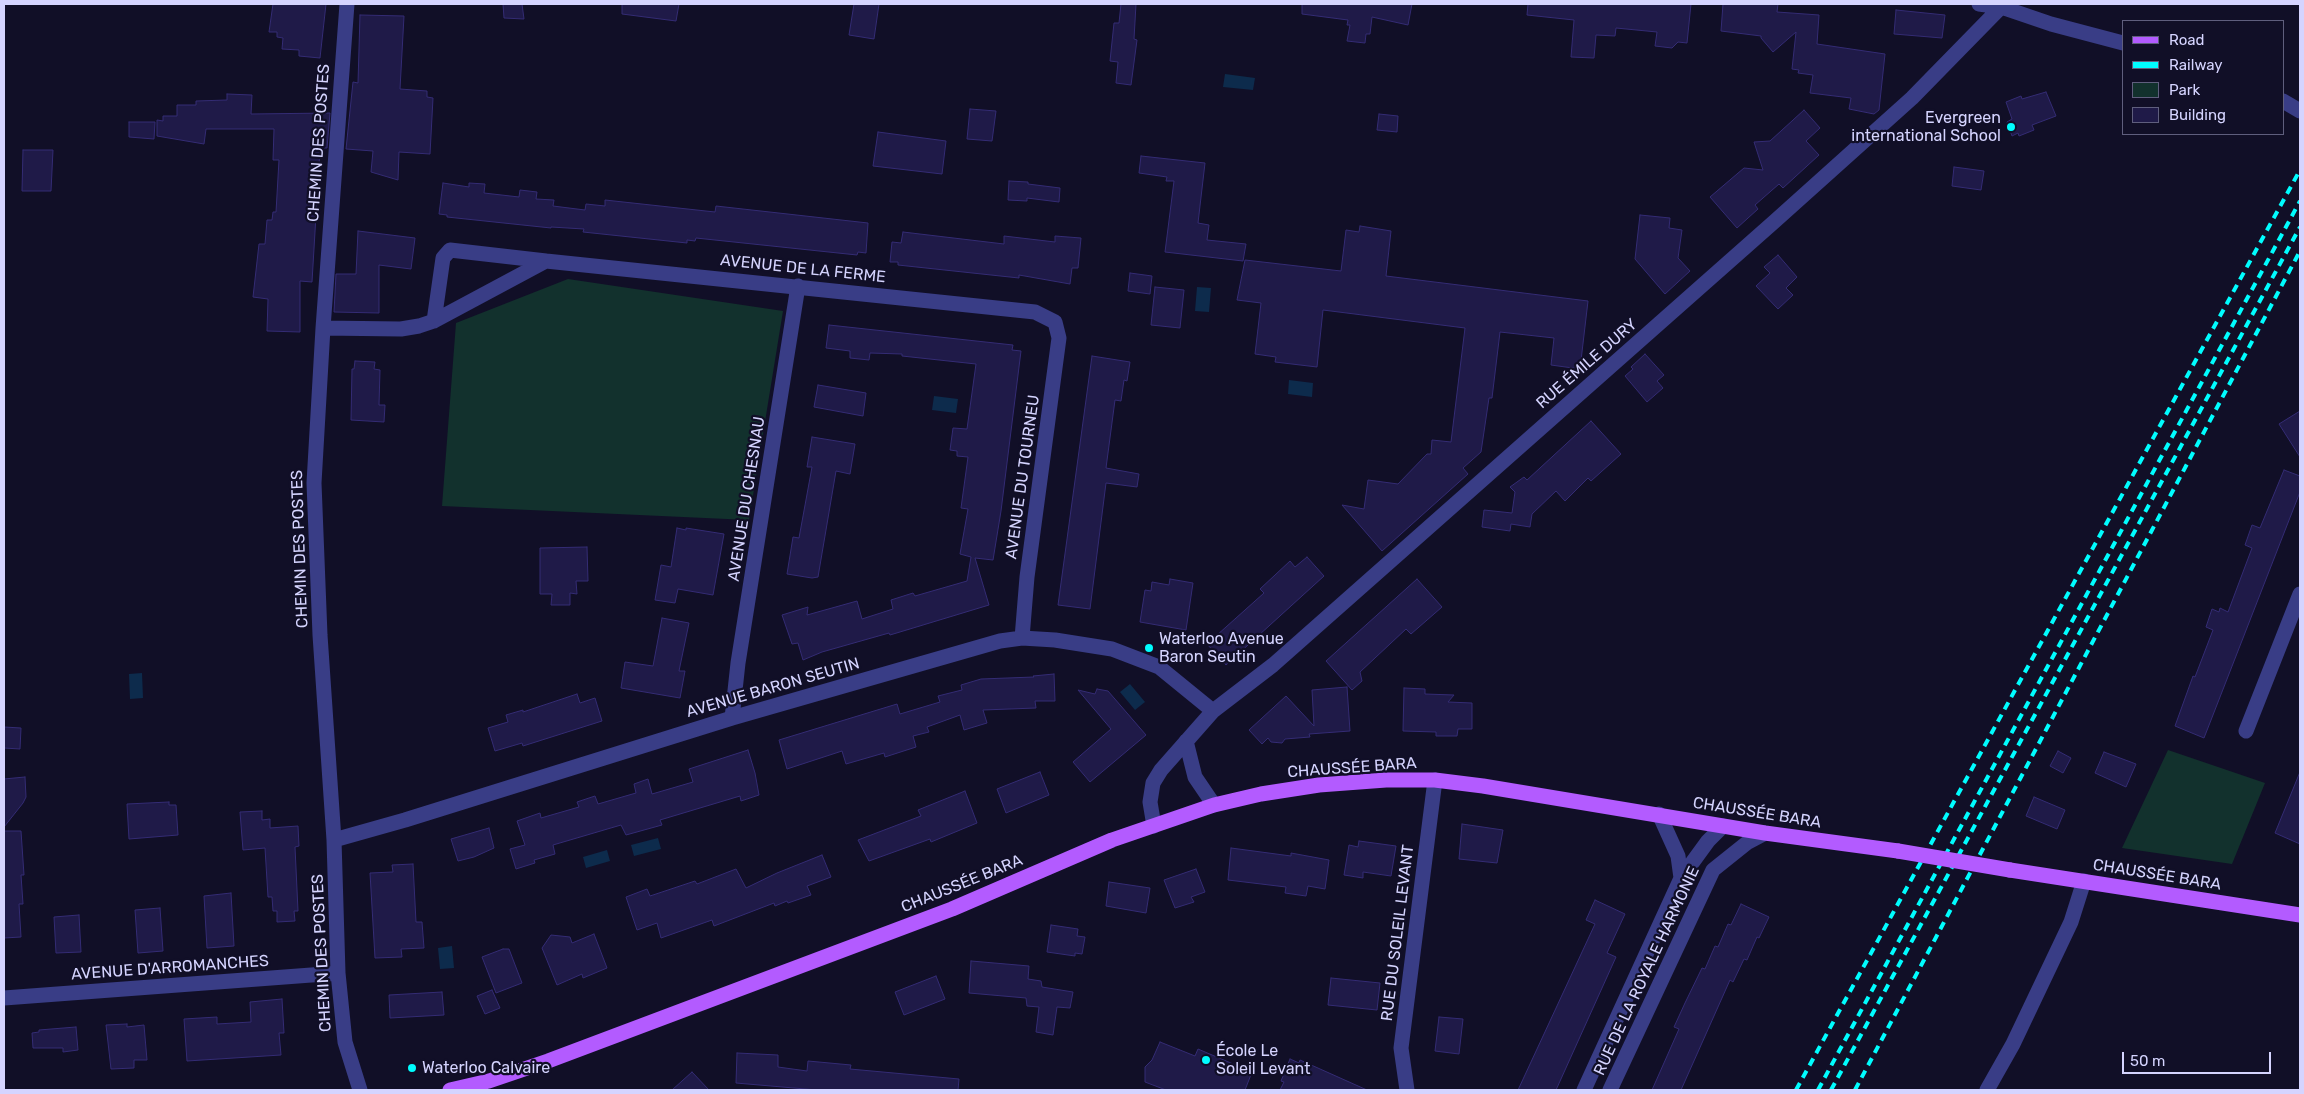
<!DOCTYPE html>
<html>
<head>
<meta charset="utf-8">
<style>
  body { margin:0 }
  #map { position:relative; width:2304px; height:1094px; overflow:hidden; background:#110f27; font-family:Rubik,sans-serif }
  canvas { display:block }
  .frame { position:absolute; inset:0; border:5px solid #d5d4ff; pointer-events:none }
  .legend { position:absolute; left:2122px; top:20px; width:162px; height:115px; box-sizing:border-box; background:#110f27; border:1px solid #5f5e7d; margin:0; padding:6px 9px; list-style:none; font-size:15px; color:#d5d4ff }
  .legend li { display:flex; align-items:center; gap:10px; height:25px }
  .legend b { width:25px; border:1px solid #5f5e7d }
  .scale { position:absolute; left:2122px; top:1052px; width:149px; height:22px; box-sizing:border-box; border:2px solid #d5d4ff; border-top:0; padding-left:6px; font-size:15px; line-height:18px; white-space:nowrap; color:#d5d4ff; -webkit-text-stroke:4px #110f27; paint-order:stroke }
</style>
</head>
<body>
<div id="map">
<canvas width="2304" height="1094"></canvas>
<div class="frame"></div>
<ul class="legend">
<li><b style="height:6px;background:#b35bff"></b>Road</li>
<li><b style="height:6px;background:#00fdff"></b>Railway</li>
<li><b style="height:14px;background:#12312d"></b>Park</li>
<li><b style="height:14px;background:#1f1a48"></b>Building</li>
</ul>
<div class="scale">50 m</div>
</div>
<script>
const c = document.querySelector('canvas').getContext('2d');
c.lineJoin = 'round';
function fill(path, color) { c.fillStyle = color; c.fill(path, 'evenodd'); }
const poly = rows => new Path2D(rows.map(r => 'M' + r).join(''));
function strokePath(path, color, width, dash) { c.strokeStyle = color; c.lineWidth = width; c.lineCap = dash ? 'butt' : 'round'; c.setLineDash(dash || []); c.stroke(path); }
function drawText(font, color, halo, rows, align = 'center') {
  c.font = font + ' Rubik,sans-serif'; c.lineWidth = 4.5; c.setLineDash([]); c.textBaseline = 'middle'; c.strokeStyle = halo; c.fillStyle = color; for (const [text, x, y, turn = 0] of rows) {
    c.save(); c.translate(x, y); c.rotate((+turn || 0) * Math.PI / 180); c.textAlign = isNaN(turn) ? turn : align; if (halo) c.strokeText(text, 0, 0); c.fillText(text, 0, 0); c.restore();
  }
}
fill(poly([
  [568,279,783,311,749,520,442,506,456,323],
  [2168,750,2265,783,2232,864,2122,848]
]), '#12312d');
fill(poly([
  [1225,74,1255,78,1253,90,1223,87],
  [1197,287,1211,288,1209,312,1195,311],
  [1289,380,1313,383,1312,397,1288,394],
  [934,396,958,399,956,413,932,410],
  [142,673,143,698,130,699,129,674],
  [1130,684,1145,702,1135,710,1120,692],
  [658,838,661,849,634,856,631,845],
  [607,850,610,861,586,868,583,857],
  [452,946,454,968,440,969,438,948]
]), '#0d2b4c');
const building = poly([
  [273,4,326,4,320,58,299,56,299,50,282,49,283,38,277,37,277,32,269,32,273,4],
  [503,4,522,4,524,19,504,18,503,4],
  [622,4,679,4,676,21,622,14,622,4],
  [854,4,879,4,874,39,849,35,854,4],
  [1121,4,1136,4,1134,39,1137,40,1131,85,1116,83,1118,62,1110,61,1114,23,1119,23,1121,4],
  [1302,4,1412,4,1408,25,1372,17,1370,34,1366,34,1365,43,1347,41,1350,25,1347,25,1348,20,1302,14,1302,4],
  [1528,4,1691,4,1687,43,1678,42,1672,48,1655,46,1657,32,1616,28,1615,36,1596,35,1594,58,1571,57,1574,20,1527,15,1528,4],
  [1723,4,1778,4,1777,12,1819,15,1817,44,1885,54,1879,110,1874,114,1849,109,1851,98,1810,93,1813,75,1798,73,1799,70,1792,69,1796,32,1773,52,1761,38,1761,36,1721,31,1723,4],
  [1896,10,1945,15,1942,38,1894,34,1896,10],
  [360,15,404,16,400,89,427,91,427,97,433,98,430,154,399,152,398,180,371,172,373,151,346,149,353,82,358,83,360,15],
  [2046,92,2056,116,2032,125,2034,130,2019,136,2018,133,2012,136,2007,122,2012,119,2006,102,2021,96,2022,99,2046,92],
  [227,94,252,95,251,114,330,113,327,148,320,148,312,282,300,281,300,332,267,331,268,299,253,297,259,244,265,244,267,220,272,220,273,212,276,212,279,160,273,160,274,129,206,129,204,144,157,136,157,120,163,121,163,116,177,116,177,105,196,105,196,101,227,100,227,94],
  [970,109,996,111,992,141,967,139,970,109],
  [1804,110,1820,128,1806,141,1819,155,1783,188,1779,184,1755,205,1758,209,1737,228,1710,197,1744,168,1763,170,1754,142,1770,141,1804,110],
  [1379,114,1398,116,1397,132,1377,130,1379,114],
  [129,122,155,122,154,139,129,137,129,122],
  [878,132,946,141,942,174,873,166,878,132],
  [23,150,53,150,51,191,22,191,23,150],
  [1141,156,1205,163,1198,223,1209,225,1207,240,1246,244,1243,261,1165,252,1174,181,1166,181,1167,177,1139,173,1141,156],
  [1954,167,1984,171,1981,190,1952,186,1954,167],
  [1009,181,1028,182,1028,184,1060,188,1059,202,1027,198,1027,201,1008,200,1009,181],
  [443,183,469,187,469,183,485,184,484,193,519,197,520,190,537,192,536,199,554,200,553,206,585,210,586,204,605,206,605,200,715,212,716,206,868,223,866,253,858,252,857,255,696,238,695,241,687,240,687,243,583,232,584,229,551,227,551,228,447,217,447,215,439,214,443,183],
  [1640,215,1670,218,1669,228,1682,230,1678,258,1690,271,1665,294,1635,259,1640,215],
  [1360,226,1391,231,1386,276,1588,301,1580,369,1551,365,1554,338,1500,332,1492,398,1489,398,1481,452,1463,468,1468,474,1382,551,1342,505,1364,509,1368,480,1398,484,1427,454,1431,454,1432,440,1451,442,1465,328,1323,310,1317,367,1275,362,1276,357,1255,354,1261,303,1237,300,1245,260,1341,271,1346,230,1359,232,1360,226],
  [358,231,415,238,411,269,379,265,379,313,334,312,336,274,356,274,358,231],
  [903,232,1004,244,1004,236,1055,242,1055,236,1081,238,1078,268,1072,268,1070,284,1019,275,1019,278,898,265,898,262,890,262,892,242,901,243,903,232],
  [1778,255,1797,277,1786,288,1793,295,1778,309,1756,286,1770,273,1764,267,1778,255],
  [1130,273,1152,276,1150,294,1128,291,1130,273],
  [1155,287,1184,290,1180,328,1151,325,1155,287],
  [829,325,1013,345,1012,350,1021,351,1001,511,993,560,975,558,989,605,890,635,889,633,822,652,803,660,798,643,792,644,782,615,808,607,807,615,857,601,862,619,893,609,891,600,913,593,915,596,967,581,971,557,960,554,968,509,961,508,968,457,957,456,957,451,950,450,953,428,967,429,976,364,902,356,902,354,870,353,869,360,850,358,850,351,826,348,829,325],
  [1645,354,1664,375,1657,381,1663,388,1647,402,1625,376,1633,369,1631,367,1645,354],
  [1092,356,1130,362,1127,381,1124,380,1121,401,1115,400,1106,468,1139,474,1137,487,1106,483,1090,609,1058,605,1092,356],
  [355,361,375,362,374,369,380,370,379,405,385,405,384,422,351,420,352,369,354,369,355,361],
  [818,385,866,393,863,416,814,407,818,385],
  [2300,411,2300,457,2279,424,2300,411],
  [1591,421,1621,454,1591,481,1588,478,1565,501,1556,491,1532,514,1530,527,1511,524,1510,531,1482,527,1484,510,1512,513,1515,492,1510,487,1524,477,1527,480,1591,421],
  [812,437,855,444,850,474,836,471,818,577,812,578,787,574,793,537,799,538,812,467,807,467,812,437],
  [2284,470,2300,476,2300,492,2204,738,2175,726,2193,676,2195,677,2213,630,2206,627,2212,609,2219,612,2220,608,2228,612,2252,548,2245,545,2252,525,2260,528,2284,470],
  [677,528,686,530,686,528,724,534,713,595,678,589,675,603,655,600,661,565,671,567,677,528],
  [587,547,588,581,576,581,577,594,570,593,570,605,551,605,552,594,540,594,540,548,587,547],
  [1307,557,1324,576,1226,665,1207,644,1264,593,1260,589,1290,561,1295,567,1307,557],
  [1170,579,1193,583,1186,630,1140,622,1145,590,1151,591,1152,582,1169,585,1170,579],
  [1417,579,1442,607,1411,634,1406,629,1360,672,1362,681,1352,690,1326,661,1417,579],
  [662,618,689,623,679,671,685,671,680,698,621,688,625,662,653,666,662,618],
  [1054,674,1055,701,1035,701,1036,708,983,710,987,723,964,730,960,715,927,727,929,732,913,736,916,747,885,757,884,753,846,764,842,751,787,769,779,740,897,704,900,714,940,702,938,696,962,690,961,685,981,679,1034,677,1033,676,1054,674],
  [1347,687,1350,731,1309,734,1310,737,1285,739,1282,743,1271,742,1268,738,1262,744,1249,730,1286,696,1314,726,1312,690,1347,687],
  [1404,688,1425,689,1425,694,1454,695,1448,702,1472,703,1472,729,1458,729,1457,736,1436,736,1436,732,1403,731,1404,688],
  [1097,689,1108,691,1146,735,1090,782,1073,762,1111,729,1078,690,1095,694,1097,689],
  [577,694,580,703,595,698,602,721,523,746,522,743,495,751,488,728,508,722,506,715,523,710,523,712,577,694],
  [4,727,21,728,20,749,4,748,4,727],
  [748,750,755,773,759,795,741,801,740,796,660,820,662,825,626,835,621,825,553,845,555,854,534,860,535,863,516,869,510,849,525,845,517,821,540,813,541,818,579,807,577,802,595,796,598,804,636,793,634,784,648,779,652,794,693,782,689,769,748,750],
  [2058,751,2071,758,2063,773,2050,766,2058,751],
  [2104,752,2136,764,2126,787,2095,773,2104,752],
  [1040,772,1049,795,1006,813,997,789,1040,772],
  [2300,772,2300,844,2275,833,2300,772],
  [25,777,26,797,23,803,4,827,4,779,25,777],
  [965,791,977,823,931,842,930,839,869,861,858,840,921,816,918,810,965,791],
  [2034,797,2065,810,2057,829,2026,816,2034,797],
  [169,802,169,805,176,805,178,835,129,839,127,804,169,802],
  [262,811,262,820,270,819,270,828,298,826,299,846,295,847,298,911,294,911,295,921,277,922,277,911,273,911,272,897,268,897,265,848,243,850,240,812,262,811],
  [1462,824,1503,830,1497,863,1459,859,1462,824],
  [489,828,494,848,474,857,458,861,451,839,489,828],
  [4,831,21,831,24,875,21,875,23,904,19,904,21,937,4,938,4,831],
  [1359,841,1396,846,1391,876,1363,872,1363,878,1344,875,1349,845,1358,847,1359,841],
  [1231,848,1291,856,1291,853,1329,860,1325,889,1308,886,1306,896,1285,893,1286,887,1228,880,1231,848],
  [822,855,831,877,807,886,811,895,788,903,787,901,775,906,774,903,714,926,712,920,661,938,657,923,637,930,626,897,647,889,650,896,695,881,697,884,736,869,746,888,777,873,822,855],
  [413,864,416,922,422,922,424,948,401,949,402,957,375,958,370,873,393,872,392,865,413,864],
  [1196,869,1205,892,1191,897,1194,902,1175,908,1164,880,1196,869],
  [1109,882,1150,888,1146,913,1106,906,1109,882],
  [231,893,234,946,207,948,204,896,231,893],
  [1595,900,1625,914,1607,953,1616,957,1556,1090,1518,1090,1595,924,1586,920,1595,900],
  [1741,904,1769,917,1759,938,1757,937,1747,960,1744,959,1733,982,1730,980,1681,1090,1652,1090,1679,1029,1674,1027,1685,1003,1702,968,1705,969,1715,946,1718,947,1728,924,1731,925,1741,904],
  [160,908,163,951,138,953,135,910,160,908],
  [79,915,81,952,56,953,54,917,79,915],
  [1051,925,1078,929,1077,936,1085,937,1082,954,1075,953,1075,956,1047,952,1051,925],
  [594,934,607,968,583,978,582,974,557,985,542,948,551,935,570,937,572,943,594,934],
  [503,949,509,949,522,983,496,993,482,957,503,949],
  [971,961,1029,966,1028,979,1041,981,1042,987,1073,992,1070,1008,1057,1007,1053,1035,1036,1032,1039,1007,1027,1006,1026,998,969,993,971,961],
  [936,976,945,999,904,1015,895,992,936,976],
  [1331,978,1380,983,1377,1010,1328,1005,1331,978],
  [492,990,500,1008,485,1014,477,996,492,990],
  [442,992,444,1015,390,1018,389,995,442,992],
  [282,999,284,1033,279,1033,281,1055,187,1061,184,1019,217,1017,217,1024,251,1022,250,1002,282,999],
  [1439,1017,1463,1019,1459,1054,1435,1051,1439,1017],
  [127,1024,127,1027,144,1025,147,1060,134,1060,134,1068,111,1069,106,1025,127,1024],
  [76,1027,78,1050,63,1052,63,1048,33,1048,32,1033,39,1032,39,1030,76,1027],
  [1160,1042,1195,1056,1198,1049,1252,1072,1245,1090,1166,1090,1145,1082,1145,1067,1152,1060,1160,1042],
  [737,1053,778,1055,778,1067,807,1071,808,1061,851,1065,850,1069,959,1079,958,1090,817,1090,736,1083,737,1053],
  [1290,1059,1299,1063,1300,1060,1367,1090,1280,1090,1284,1082,1281,1081,1290,1059],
  [692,1072,709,1090,672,1090,692,1072]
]);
fill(building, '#1f1a48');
strokePath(building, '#342c74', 1);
strokePath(poly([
  [347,4,323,328,314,483,320,635,334,840,338,973,345,1042,360,1090],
  [1979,4,2001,7,2051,24,2123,43],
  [2283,101,2300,111],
  [434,321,443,258,450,250,546,261],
  [323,328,401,329,419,326,434,321,546,261,1035,312,1055,322,1059,338,1027,577,1022,638],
  [732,718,738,663,798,286],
  [2246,731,2300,594],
  [1186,741,1195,777,1214,805],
  [1154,826,1150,802,1153,783,1161,770,1213,711,1273,665,1775,221,1912,98,2004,4],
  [334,840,405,820,732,718,1000,641,1022,638,1055,640,1112,649,1159,667,1213,711],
  [1681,878,1708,841,1723,826],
  [4,998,338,973],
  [1407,1090,1401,1048,1435,780],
  [1584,1090,1681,878,1678,856,1659,814],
  [1610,1090,1713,870,1748,842,1765,833],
  [1987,1090,2013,1044,2071,922,2084,881]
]), '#393d86', 15);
strokePath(poly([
  [2010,870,2300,915],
  [450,1090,489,1081,548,1061,952,909,1112,840,1214,805,1261,794,1319,785,1386,780,1435,780,1483,786,1765,833,1898,851]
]), '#b35bff', 15);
strokePath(poly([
  [1796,1090,2300,170],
  [1818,1090,2300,201],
  [1831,1090,2300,227],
  [1855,1090,2300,251]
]), '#00fdff', 4, [8, 6]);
strokePath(poly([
  [1898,851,2010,870]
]), '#b35bff', 15);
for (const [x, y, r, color] of [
  [2011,127,5,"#00fdff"],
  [1149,648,5,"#00fdff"],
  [1206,1060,5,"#00fdff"],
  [412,1068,5,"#00fdff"]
]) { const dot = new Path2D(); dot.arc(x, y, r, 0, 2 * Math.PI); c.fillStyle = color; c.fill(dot); strokePath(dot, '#110f27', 2); }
drawText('16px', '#d5d4ff', '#110f27', [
  ["Evergreen",2001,118,"right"],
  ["international School",2001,136,"right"],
  ["Waterloo Avenue",1159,639],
  ["Baron Seutin",1159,657],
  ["École Le",1216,1051],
  ["Soleil Levant",1216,1069],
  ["Waterloo Calvaire",422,1068]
], 'left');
drawText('16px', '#d5d4ff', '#110f27', [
  ["CHEMIN DES POSTES",319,143,-86],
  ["AVENUE DE LA FERME",803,269,6],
  ["RUE ÉMILE DURY",1587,364,-41],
  ["AVENUE DU TOURNEU",1023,477,-82],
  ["AVENUE DU CHESNAU",747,499,-81],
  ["CHEMIN DES POSTES",300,549,-92],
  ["AVENUE BARON SEUTIN",773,688,-16],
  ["CHAUSSÉE BARA",1352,768,-4],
  ["CHAUSSÉE BARA",1757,813,9],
  ["CHAUSSÉE BARA",2157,875,9],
  ["CHAUSSÉE BARA",962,884,-22],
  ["RUE DU SOLEIL LEVANT",1398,933,-83],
  ["CHEMIN DES POSTES",322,953,-93],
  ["AVENUE D'ARROMANCHES",170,968,-4],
  ["RUE DE LA ROYALE HARMONIE",1647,971,-65]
]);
</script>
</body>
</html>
